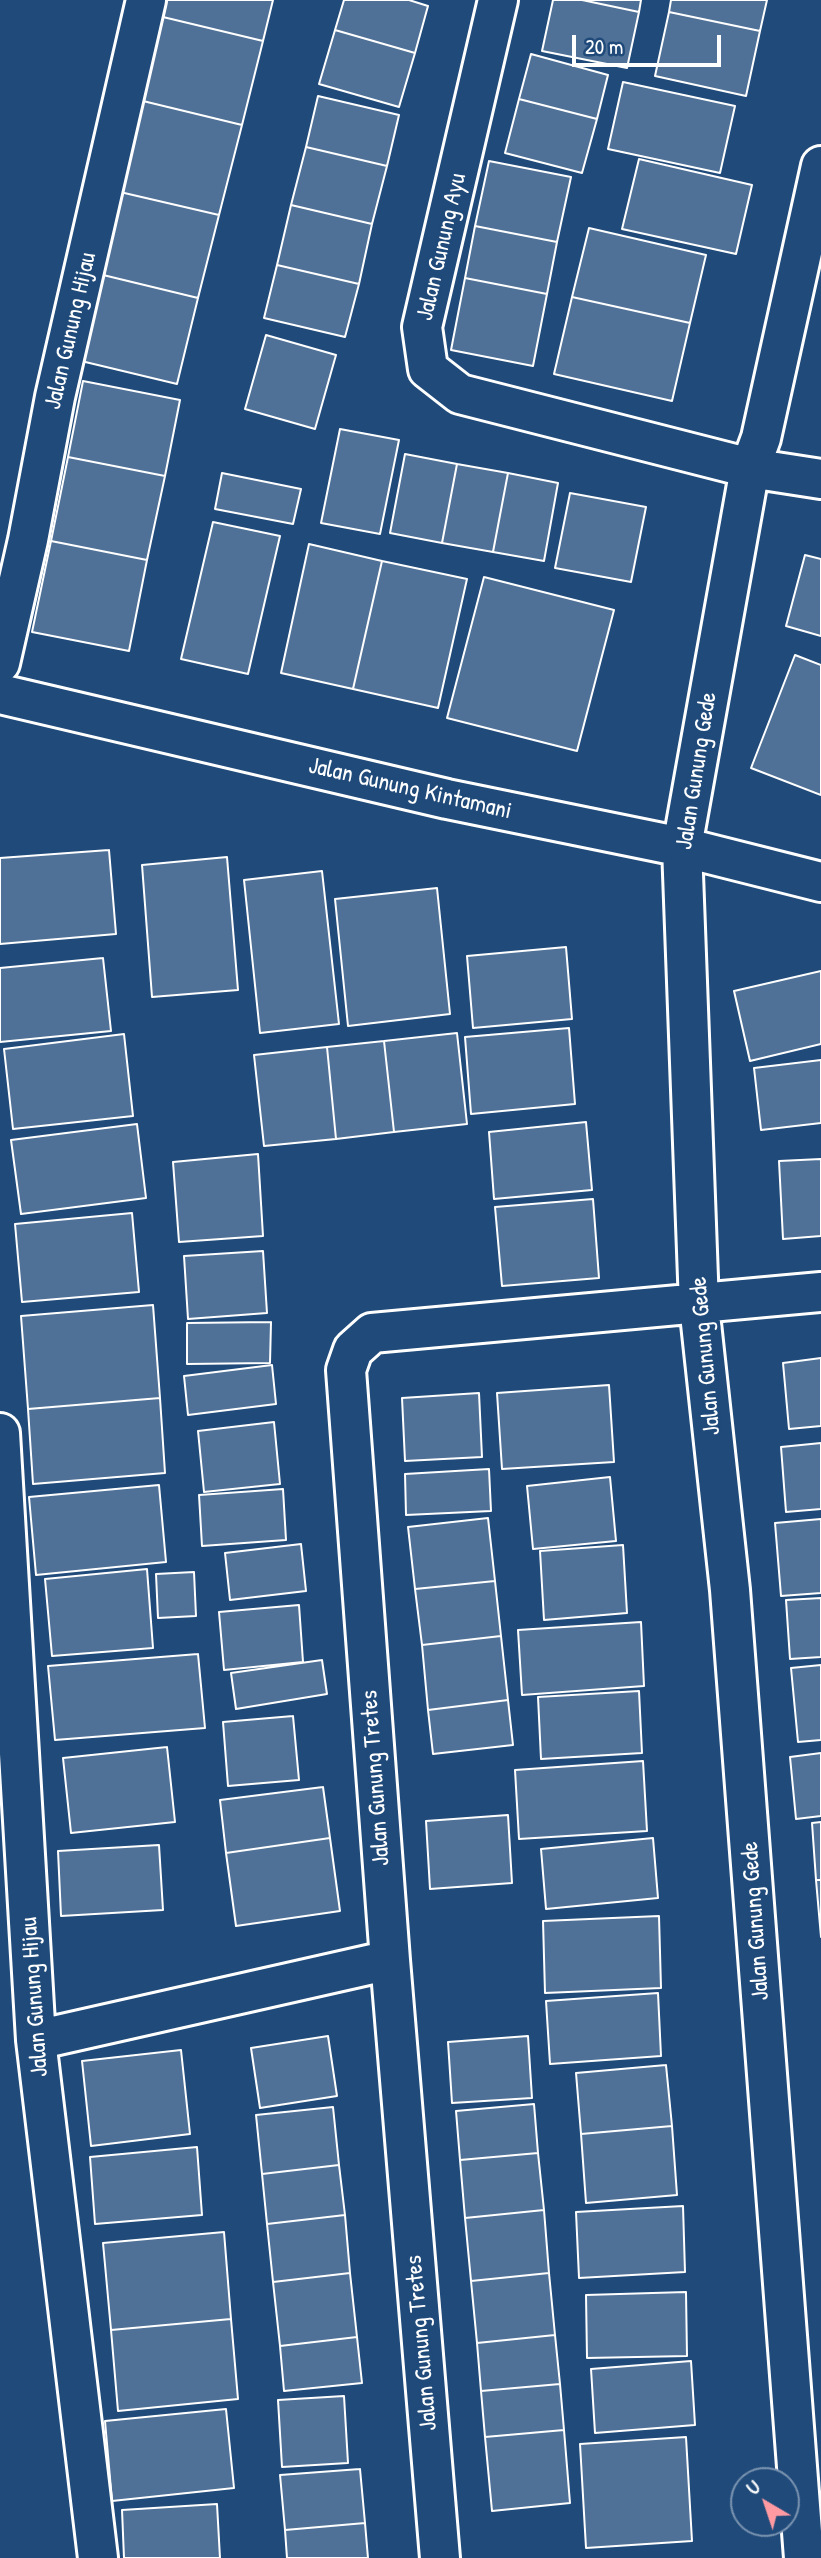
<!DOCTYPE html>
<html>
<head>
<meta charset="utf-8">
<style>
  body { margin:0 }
  #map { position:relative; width:821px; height:2558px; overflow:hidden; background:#1f4a7a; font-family:"Patrick Hand",sans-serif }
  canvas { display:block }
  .north { position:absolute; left:730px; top:2467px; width:70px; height:70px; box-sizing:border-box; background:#1f4a7a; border:2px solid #7992af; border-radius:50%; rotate:321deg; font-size:19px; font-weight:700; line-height:28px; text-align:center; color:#fff }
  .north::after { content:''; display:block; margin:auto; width:24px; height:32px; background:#ff9aa2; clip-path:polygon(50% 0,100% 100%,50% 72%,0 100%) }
  .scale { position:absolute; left:572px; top:35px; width:149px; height:32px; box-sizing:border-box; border:4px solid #fff; border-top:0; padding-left:9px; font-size:21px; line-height:24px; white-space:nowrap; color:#fff; -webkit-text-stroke:5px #1f4a7a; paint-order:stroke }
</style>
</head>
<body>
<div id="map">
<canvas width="821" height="2558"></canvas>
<div class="north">U</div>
<div class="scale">20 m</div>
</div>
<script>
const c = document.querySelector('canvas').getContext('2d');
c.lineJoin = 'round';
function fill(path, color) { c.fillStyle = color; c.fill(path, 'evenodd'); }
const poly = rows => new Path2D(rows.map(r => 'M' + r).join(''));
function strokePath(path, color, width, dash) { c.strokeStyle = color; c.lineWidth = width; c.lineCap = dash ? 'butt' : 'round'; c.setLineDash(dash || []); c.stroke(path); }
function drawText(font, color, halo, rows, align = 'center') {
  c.font = font + ' "Patrick Hand",sans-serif'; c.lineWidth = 6; c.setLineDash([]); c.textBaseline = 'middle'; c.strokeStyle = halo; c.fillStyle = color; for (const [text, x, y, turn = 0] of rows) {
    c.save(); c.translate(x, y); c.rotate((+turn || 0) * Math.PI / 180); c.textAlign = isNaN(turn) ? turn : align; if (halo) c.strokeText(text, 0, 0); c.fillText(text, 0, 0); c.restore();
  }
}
const building = poly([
  [167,0,273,0,263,41,163,17,167,0],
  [344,0,409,0,428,6,415,53,335,30,344,0],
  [553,0,582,0,639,12,627,68,542,51,553,0],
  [582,0,641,0,639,12,582,0],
  [671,0,767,0,760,31,669,12,671,0],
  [669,12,760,31,746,96,655,76,669,12],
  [163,17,263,41,242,125,143,101,163,17],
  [335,30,415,53,399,107,319,84,335,30],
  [531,54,608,75,597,119,519,99,531,54],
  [623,82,735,106,720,173,608,149,623,82],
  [318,96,399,115,387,166,306,147,318,96],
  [519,99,597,119,582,173,505,153,519,99],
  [143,101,242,125,219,215,120,192,143,101],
  [306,147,387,166,372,224,291,205,306,147],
  [639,159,752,185,736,254,622,229,639,159],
  [489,161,571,177,557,242,475,226,489,161],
  [120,192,219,215,198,298,99,274,120,192],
  [291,205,372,224,359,284,277,265,291,205],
  [475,226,557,242,547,294,465,278,475,226],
  [589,228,706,255,690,323,572,297,589,228],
  [277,265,359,284,345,337,264,318,277,265],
  [99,274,198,298,177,384,77,360,99,274],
  [465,278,547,294,533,366,451,350,465,278],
  [572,297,690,323,672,401,554,374,572,297],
  [266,335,336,355,315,429,245,409,266,335],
  [83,381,180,400,165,476,68,457,83,381],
  [340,429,399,440,380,534,321,523,340,429],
  [405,454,457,464,442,543,390,533,405,454],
  [68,457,165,476,147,560,51,541,68,457],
  [457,464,508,473,493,552,442,543,457,464],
  [222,473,301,489,293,524,215,509,222,473],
  [508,473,558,483,544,561,493,552,508,473],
  [570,493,646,507,631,582,555,568,570,493],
  [213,522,280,536,248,674,181,659,213,522],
  [51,541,147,560,129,651,32,632,51,541],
  [309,544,382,561,353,689,281,673,309,544],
  [805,555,821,559,821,636,786,626,805,555],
  [382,561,467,579,438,708,353,689,382,561],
  [484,577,614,610,577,751,447,718,484,577],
  [795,655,821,665,821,795,751,768,795,655],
  [109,850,116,934,0,944,0,858,109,850],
  [227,857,238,990,152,997,142,865,227,857],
  [322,871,339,1024,260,1033,244,880,322,871],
  [437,888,450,1014,348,1026,335,899,437,888],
  [566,947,572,1019,473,1028,467,956,566,947],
  [103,958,111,1031,0,1042,0,968,103,958],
  [821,971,821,1044,750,1061,734,991,821,971],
  [569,1028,575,1104,471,1114,465,1037,569,1028],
  [457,1033,467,1124,394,1132,384,1041,457,1033],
  [124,1034,133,1116,13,1129,4,1049,124,1034],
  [384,1041,394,1132,336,1139,327,1047,384,1041],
  [327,1047,336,1139,264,1146,254,1055,327,1047],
  [821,1060,821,1123,761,1130,754,1068,821,1060],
  [586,1122,592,1190,494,1199,489,1132,586,1122],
  [137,1124,146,1198,21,1214,11,1140,137,1124],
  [258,1154,263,1236,179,1242,173,1162,258,1154],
  [821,1159,821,1236,783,1239,779,1161,821,1159],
  [593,1199,599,1278,502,1286,495,1207,593,1199],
  [132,1213,139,1292,22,1302,15,1224,132,1213],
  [263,1251,267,1313,188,1319,184,1256,263,1251],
  [153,1305,160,1398,28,1409,21,1316,153,1305],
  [271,1322,270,1363,187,1364,187,1323,271,1322],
  [821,1358,821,1426,789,1429,783,1363,821,1358],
  [272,1365,276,1404,188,1415,184,1376,272,1365],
  [609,1385,614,1462,502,1469,497,1393,609,1385],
  [479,1393,482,1457,405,1461,402,1398,479,1393],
  [160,1398,165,1473,33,1484,28,1409,160,1398],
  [274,1422,280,1484,204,1492,198,1431,274,1422],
  [821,1443,821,1509,786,1512,781,1447,821,1443],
  [489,1469,491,1511,406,1515,405,1474,489,1469],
  [610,1477,616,1541,533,1549,527,1486,610,1477],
  [159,1485,166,1562,36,1575,29,1497,159,1485],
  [283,1489,286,1540,202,1546,199,1495,283,1489],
  [488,1518,495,1581,415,1589,408,1527,488,1518],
  [821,1519,821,1593,781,1596,775,1523,821,1519],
  [301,1544,306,1591,230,1600,225,1553,301,1544],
  [623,1545,627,1613,544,1620,540,1551,623,1545],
  [147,1569,153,1648,52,1656,45,1579,147,1569],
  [194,1572,196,1616,158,1618,156,1574,194,1572],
  [495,1581,501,1636,422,1645,415,1589,495,1581],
  [821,1598,821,1657,790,1659,786,1600,821,1598],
  [299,1605,303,1662,224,1670,219,1612,299,1605],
  [641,1622,644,1686,522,1695,518,1630,641,1622],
  [501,1636,508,1700,428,1710,422,1645,501,1636],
  [198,1654,205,1728,55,1740,48,1666,198,1654],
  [322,1660,327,1694,236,1709,231,1673,322,1660],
  [821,1665,821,1740,798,1742,791,1668,821,1665],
  [639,1691,642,1753,541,1759,538,1697,639,1691],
  [508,1700,513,1745,433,1754,428,1710,508,1700],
  [293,1716,299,1780,228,1786,223,1722,293,1716],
  [167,1747,175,1822,71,1833,63,1758,167,1747],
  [821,1753,821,1816,796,1819,790,1757,821,1753],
  [643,1761,647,1831,519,1839,515,1770,643,1761],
  [323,1787,330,1838,226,1853,220,1800,323,1787],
  [508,1815,512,1883,430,1889,426,1821,508,1815],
  [821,1822,821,1880,816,1880,812,1823,821,1822],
  [330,1838,340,1911,236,1926,226,1853,330,1838],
  [653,1838,658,1898,546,1909,541,1849,653,1838],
  [159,1845,163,1910,61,1916,58,1851,159,1845],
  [816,1880,821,1880,821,1937,816,1880],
  [659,1916,661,1988,545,1993,543,1921,659,1916],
  [658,1993,661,2056,550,2064,546,2001,658,1993],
  [328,2036,337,2096,260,2108,251,2048,328,2036],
  [528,2036,532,2098,452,2103,448,2042,528,2036],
  [181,2050,190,2134,91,2146,82,2061,181,2050],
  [666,2065,672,2126,581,2134,576,2073,666,2065],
  [534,2104,538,2153,460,2160,456,2111,534,2104],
  [333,2107,339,2165,262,2174,256,2115,333,2107],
  [672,2126,677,2195,586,2203,581,2134,672,2126],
  [197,2147,202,2215,95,2224,90,2157,197,2147],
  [538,2153,544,2210,465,2218,460,2160,538,2153],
  [339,2165,345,2215,267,2224,262,2174,339,2165],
  [683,2206,685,2272,579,2278,576,2212,683,2206],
  [544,2210,549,2273,471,2281,465,2218,544,2210],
  [345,2215,350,2273,273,2282,267,2224,345,2215],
  [224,2232,231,2319,111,2330,103,2243,224,2232],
  [350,2273,357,2337,280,2346,273,2282,350,2273],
  [549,2273,555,2335,477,2343,471,2281,549,2273],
  [686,2292,687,2356,587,2358,586,2295,686,2292],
  [231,2319,238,2399,118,2411,111,2330,231,2319],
  [555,2335,560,2384,481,2391,477,2343,555,2335],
  [357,2337,362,2383,284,2391,280,2346,357,2337],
  [691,2361,695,2425,595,2433,591,2369,691,2361],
  [560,2384,564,2430,485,2437,481,2391,560,2384],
  [344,2396,348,2463,282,2467,278,2400,344,2396],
  [226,2409,234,2488,112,2501,105,2421,226,2409],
  [564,2430,570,2503,492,2511,485,2437,564,2430],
  [686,2437,692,2541,586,2548,580,2444,686,2437],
  [360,2469,365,2523,285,2530,280,2475,360,2469],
  [217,2504,220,2558,124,2558,122,2510,217,2504],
  [365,2523,368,2558,287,2558,285,2530,365,2523]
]);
fill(building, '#507197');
strokePath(building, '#fff', 2);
const minor = poly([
  [498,0,422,327,428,369,460,394,750,468,821,479],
  [0,663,28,540,55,397,146,0],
  [0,694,447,799,682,847,821,882],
  [0,1433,36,2040,98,2558],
  [36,2040,390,1960],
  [440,2558,390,1960,346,1370,353,1350,372,1333,821,1292],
  [804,2558,730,1590,699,1305,682,847,750,468,761,438,821,166]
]);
strokePath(minor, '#fff', 44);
strokePath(minor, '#1f4a7a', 38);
drawText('24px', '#fff', '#1f4a7a', [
  ["Jalan Gunung Ayu",442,247,-77],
  ["Jalan Gunung Hijau",71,331,-77],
  ["Jalan Gunung Gede",697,771,-81],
  ["Jalan Gunung Kintamani",410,789,13],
  ["Jalan Gunung Gede",706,1356,-95],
  ["Jalan Gunung Tretes",376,1778,-94],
  ["Jalan Gunung Gede",756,1921,-94],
  ["Jalan Gunung Hijau",35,1997,-94],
  ["Jalan Gunung Tretes",422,2343,-95]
]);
</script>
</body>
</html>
